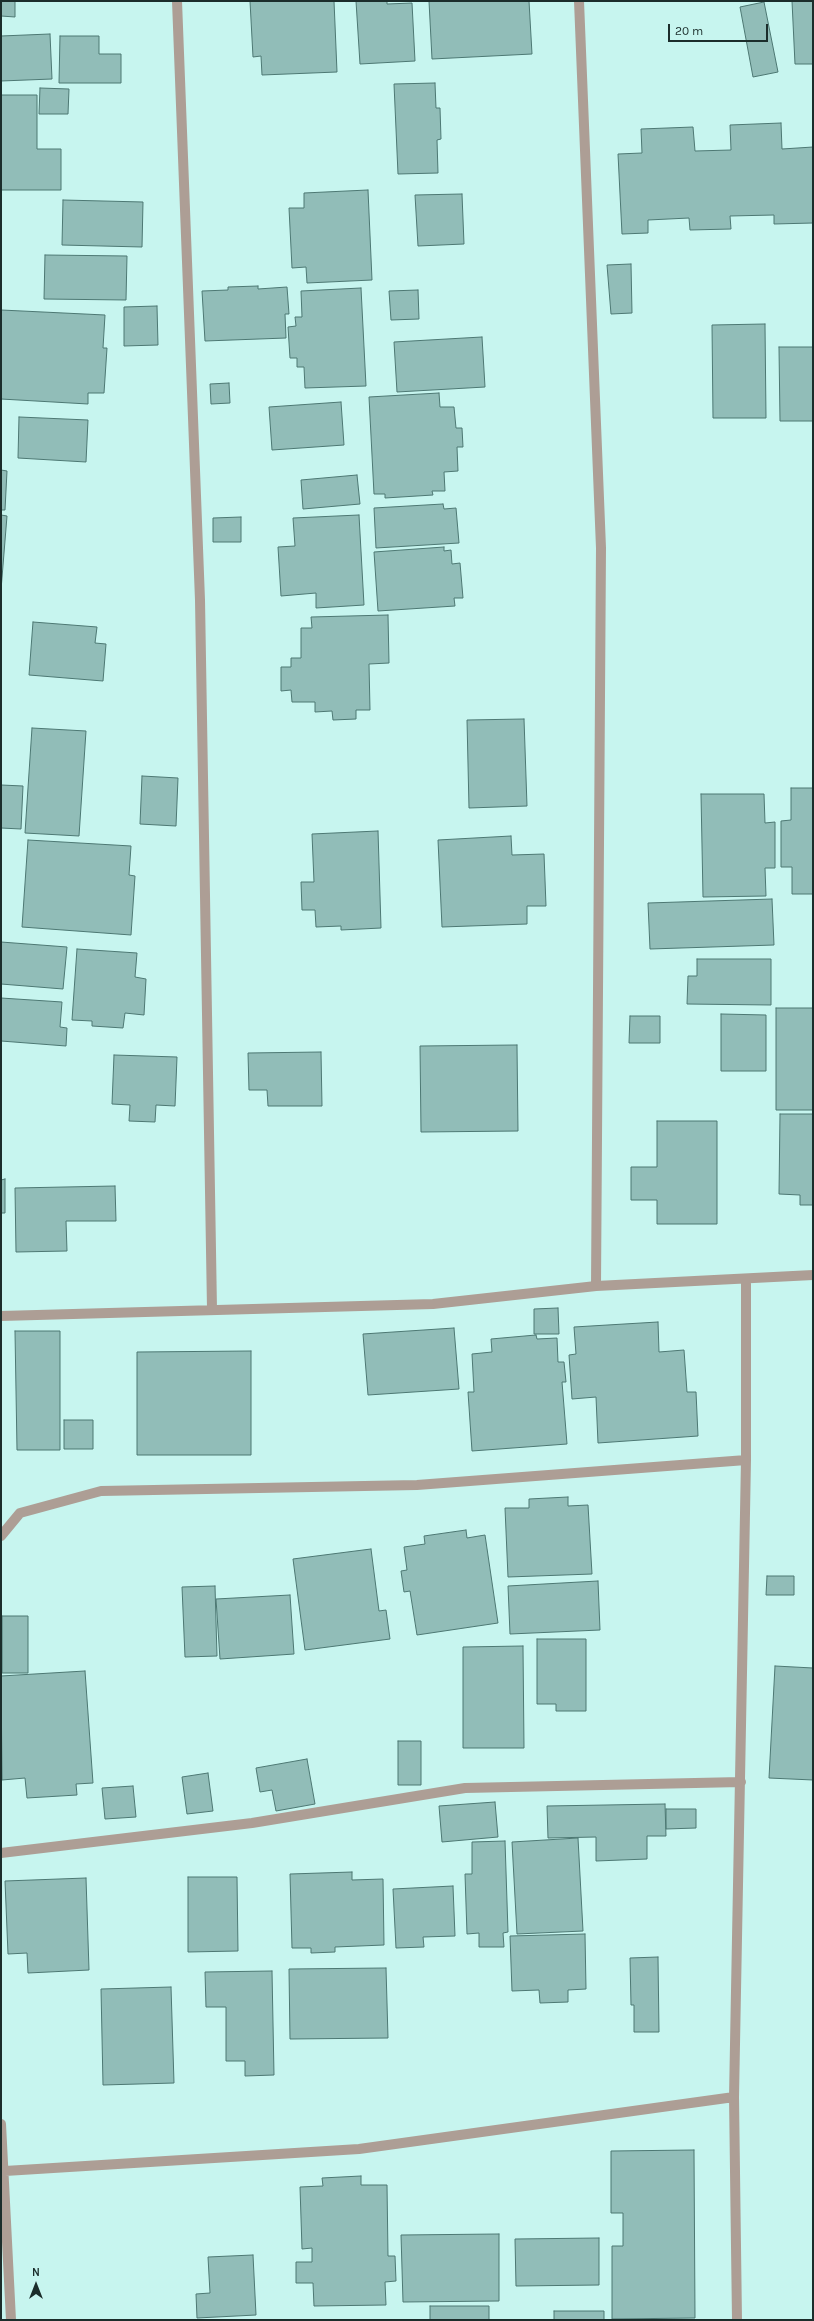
<!DOCTYPE html>
<html>
<head>
<meta charset="utf-8">
<style>
  body { margin:0 }
  #map { position:relative; width:814px; height:2321px; overflow:hidden; background:#c7f5ef; font-family:Karla,sans-serif }
  canvas { display:block }
  .frame { position:absolute; inset:0; border:2px solid #1b2d2b; pointer-events:none }
  .north { position:absolute; left:16px; top:2265px; width:40px; height:40px; -webkit-text-stroke:3px #c7f5ef; paint-order:stroke; rotate:0deg; font-size:11px; font-weight:700; line-height:16px; text-align:center; color:#1b2d2b }
  .north::after { content:''; display:block; margin:auto; width:14px; height:18px; background:#1b2d2b; clip-path:polygon(50% 0,100% 100%,50% 72%,0 100%) }
  .scale { position:absolute; left:668px; top:24px; width:100px; height:18px; box-sizing:border-box; border:2px solid #1b2d2b; border-top:0; padding-left:5px; font-size:12px; line-height:14px; white-space:nowrap; color:#1b2d2b; -webkit-text-stroke:3px #c7f5ef; paint-order:stroke }
</style>
</head>
<body>
<div id="map">
<canvas width="814" height="2321"></canvas>
<div class="frame"></div>
<div class="north">N</div>
<div class="scale">20 m</div>
</div>
<script>
const c = document.querySelector('canvas').getContext('2d');
c.lineJoin = 'round';
function fill(path, color) { c.fillStyle = color; c.fill(path, 'evenodd'); }
const poly = rows => new Path2D(rows.map(r => 'M' + r).join(''));
function strokePath(path, color, width, dash) { c.strokeStyle = color; c.lineWidth = width; c.lineCap = dash ? 'butt' : 'round'; c.setLineDash(dash || []); c.stroke(path); }
const building = poly([
  [1,1,15,1,15,17,1,16,1,1],
  [250,1,334,1,337,72,262,75,261,56,253,57,250,1],
  [356,1,387,1,387,4,412,3,415,61,360,64,356,1],
  [429,1,529,1,532,54,432,59,429,1],
  [792,1,813,1,813,64,795,64,792,1],
  [764,2,778,72,753,77,740,7,764,2],
  [50,34,52,79,1,81,1,36,50,34],
  [60,36,99,36,99,54,121,54,121,83,59,83,60,36],
  [435,83,436,108,440,108,441,139,437,140,438,173,398,174,394,84,435,83],
  [40,88,69,89,68,114,39,114,40,88],
  [1,95,37,95,37,149,61,149,61,190,1,190,1,95],
  [781,123,782,149,813,147,813,223,774,224,774,215,730,216,731,229,690,230,689,218,648,220,648,233,622,234,618,154,642,153,641,129,693,127,695,151,731,150,730,125,781,123],
  [368,190,372,280,307,283,306,267,292,268,289,208,304,208,304,193,368,190],
  [462,194,464,244,418,246,415,195,462,194],
  [63,200,143,202,142,247,62,245,63,200],
  [45,255,127,256,126,300,44,299,45,255],
  [631,264,632,313,611,314,607,265,631,264],
  [258,286,258,289,287,287,289,314,285,314,286,338,205,341,202,291,228,290,228,287,258,286],
  [361,288,366,386,305,388,304,367,297,367,297,358,290,358,288,327,296,326,295,317,302,317,301,291,361,288],
  [418,290,419,319,391,320,389,291,418,290],
  [157,306,158,345,124,346,124,307,157,306],
  [1,310,105,315,103,348,107,348,104,393,88,393,88,404,1,399,1,310],
  [765,324,766,418,713,418,712,325,765,324],
  [482,337,485,387,397,392,394,342,482,337],
  [779,347,813,347,813,421,780,421,779,347],
  [229,383,230,403,211,404,210,384,229,383],
  [439,393,440,407,454,407,456,428,462,428,463,447,457,447,458,471,444,472,445,491,432,491,433,495,385,498,385,494,374,494,369,397,439,393],
  [341,402,344,445,272,450,269,407,341,402],
  [19,417,88,420,86,462,18,458,19,417],
  [1,470,7,471,5,510,1,510,1,470],
  [357,475,360,504,303,509,301,480,357,475],
  [443,504,444,509,456,508,459,543,376,548,374,508,443,504],
  [1,515,7,516,1,590,1,515],
  [359,515,364,605,316,608,316,593,281,596,278,547,295,546,293,518,359,515],
  [241,517,241,542,213,542,213,518,241,517],
  [444,547,444,551,451,550,452,564,460,563,463,598,454,598,455,606,378,611,374,552,444,547],
  [388,615,389,663,369,664,370,710,356,710,356,719,333,720,332,711,315,712,315,702,292,702,291,690,281,691,281,667,291,667,291,658,301,658,301,628,312,628,311,617,388,615],
  [33,622,97,627,95,643,106,644,103,681,29,675,33,622],
  [524,719,527,806,469,808,467,720,524,719],
  [32,728,86,731,79,836,25,833,32,728],
  [142,776,178,778,176,826,140,824,142,776],
  [1,785,23,786,21,829,1,828,1,785],
  [791,788,813,788,813,894,792,894,792,867,781,867,781,821,791,820,791,788],
  [701,794,764,794,765,823,775,822,775,868,765,868,766,896,703,897,701,794],
  [378,831,381,928,341,930,341,926,316,927,315,910,302,910,301,882,314,882,312,834,378,831],
  [511,836,512,855,544,854,546,906,527,906,527,924,442,927,438,840,511,836],
  [28,840,131,846,129,875,135,876,131,935,22,927,28,840],
  [772,899,774,945,650,949,648,903,772,899],
  [1,942,67,947,63,989,1,984,1,942],
  [77,949,137,953,135,977,146,979,144,1015,125,1013,123,1028,92,1026,92,1021,72,1020,77,949],
  [697,959,771,959,771,1005,687,1004,688,976,697,976,697,959],
  [1,998,62,1002,60,1027,67,1028,66,1046,1,1041,1,998],
  [776,1008,813,1008,813,1110,776,1110,776,1008],
  [721,1014,766,1015,766,1071,721,1071,721,1014],
  [630,1016,660,1016,660,1043,629,1043,630,1016],
  [517,1045,518,1131,421,1132,420,1046,517,1045],
  [321,1052,322,1106,268,1106,267,1090,249,1090,248,1053,321,1052],
  [114,1055,177,1057,175,1106,156,1105,155,1122,129,1121,130,1105,112,1104,114,1055],
  [780,1114,813,1114,813,1205,800,1205,800,1195,779,1194,780,1114],
  [657,1121,717,1121,717,1224,657,1224,657,1200,631,1200,631,1167,657,1167,657,1121],
  [5,1179,5,1213,1,1213,1,1180,5,1179],
  [115,1186,116,1221,66,1221,67,1251,16,1252,15,1188,115,1186],
  [558,1308,559,1334,534,1334,534,1309,558,1308],
  [658,1322,659,1352,684,1350,687,1392,696,1392,698,1436,598,1443,596,1397,572,1399,569,1355,576,1354,574,1327,658,1322],
  [454,1328,459,1389,368,1395,363,1334,454,1328],
  [15,1331,60,1331,60,1450,17,1450,15,1331],
  [536,1335,537,1339,557,1338,558,1362,564,1362,566,1382,562,1382,567,1444,472,1451,468,1392,474,1392,472,1354,492,1352,491,1339,536,1335],
  [251,1351,251,1455,137,1455,137,1352,251,1351],
  [64,1420,93,1420,93,1449,64,1449,64,1420],
  [568,1497,568,1506,588,1505,592,1574,508,1577,505,1508,529,1508,529,1499,568,1497],
  [466,1530,467,1538,485,1535,498,1623,417,1635,410,1591,404,1592,401,1571,407,1570,404,1547,425,1544,424,1536,466,1530],
  [371,1549,379,1611,386,1610,390,1639,305,1650,293,1559,371,1549],
  [767,1576,794,1576,794,1595,766,1595,767,1576],
  [598,1581,600,1630,510,1634,508,1586,598,1581],
  [215,1586,217,1656,185,1657,182,1587,215,1586],
  [290,1595,294,1654,220,1659,216,1599,290,1595],
  [2,1616,28,1616,28,1673,2,1673,2,1616],
  [537,1639,586,1639,586,1711,556,1711,556,1704,537,1704,537,1639],
  [523,1646,524,1748,463,1748,463,1647,523,1646],
  [775,1666,813,1668,813,1780,769,1778,775,1666],
  [85,1671,93,1783,76,1784,77,1795,27,1798,25,1778,2,1780,1,1676,85,1671],
  [398,1741,421,1741,421,1785,398,1785,398,1741],
  [307,1759,315,1804,276,1811,272,1790,260,1792,256,1768,307,1759],
  [208,1773,213,1811,187,1814,182,1777,208,1773],
  [133,1786,136,1817,105,1819,102,1788,133,1786],
  [495,1802,498,1837,442,1842,439,1806,495,1802],
  [665,1804,666,1836,647,1836,647,1859,596,1861,596,1837,548,1838,547,1806,665,1804],
  [666,1809,696,1809,696,1828,666,1829,666,1809],
  [578,1838,583,1931,517,1934,512,1842,578,1838],
  [505,1841,508,1932,503,1933,504,1947,479,1947,479,1933,467,1934,465,1874,472,1874,472,1842,505,1841],
  [352,1872,352,1880,383,1879,384,1945,335,1947,335,1952,311,1953,311,1948,292,1948,290,1874,352,1872],
  [188,1877,237,1877,238,1951,188,1952,188,1877],
  [86,1878,89,1970,28,1973,27,1953,8,1954,5,1881,86,1878],
  [453,1886,455,1936,423,1937,424,1947,396,1948,393,1889,453,1886],
  [585,1934,586,1989,568,1990,568,2002,540,2003,539,1990,512,1991,510,1936,585,1934],
  [658,1957,659,2032,634,2032,634,2005,631,2005,630,1958,658,1957],
  [386,1968,388,2038,290,2039,289,1969,386,1968],
  [272,1971,274,2075,245,2076,245,2061,226,2061,226,2007,206,2007,205,1972,272,1971],
  [171,1987,174,2083,103,2085,101,1989,171,1987],
  [694,2150,695,2318,612,2319,612,2246,623,2246,623,2213,611,2213,611,2151,694,2150],
  [361,2176,361,2185,387,2185,388,2256,395,2256,396,2281,385,2282,386,2305,314,2306,313,2283,296,2283,296,2262,312,2262,312,2248,302,2249,300,2187,323,2186,322,2178,361,2176],
  [499,2234,499,2301,403,2302,401,2235,499,2234],
  [599,2238,599,2285,516,2286,515,2239,599,2238],
  [253,2255,256,2315,197,2318,196,2294,210,2293,208,2257,253,2255],
  [430,2306,489,2306,489,2320,430,2320,430,2306],
  [554,2311,604,2311,604,2320,554,2320,554,2311]
]);
fill(building, '#91bdb8');
strokePath(building, '#4d7873', 1);
strokePath(poly([
  [177,1,200,600,212,1309],
  [579,1,601,548,596,1286],
  [1,1316,433,1304,596,1286,813,1275],
  [1,1536,20,1513,101,1491,417,1485,746,1460],
  [1,1853,252,1823,465,1788,741,1782],
  [1,2124,11,2320],
  [5,2171,359,2149,734,2097],
  [737,2320,734,2097,746,1460,746,1279]
]), '#ad9e95', 10);
</script>
</body>
</html>
